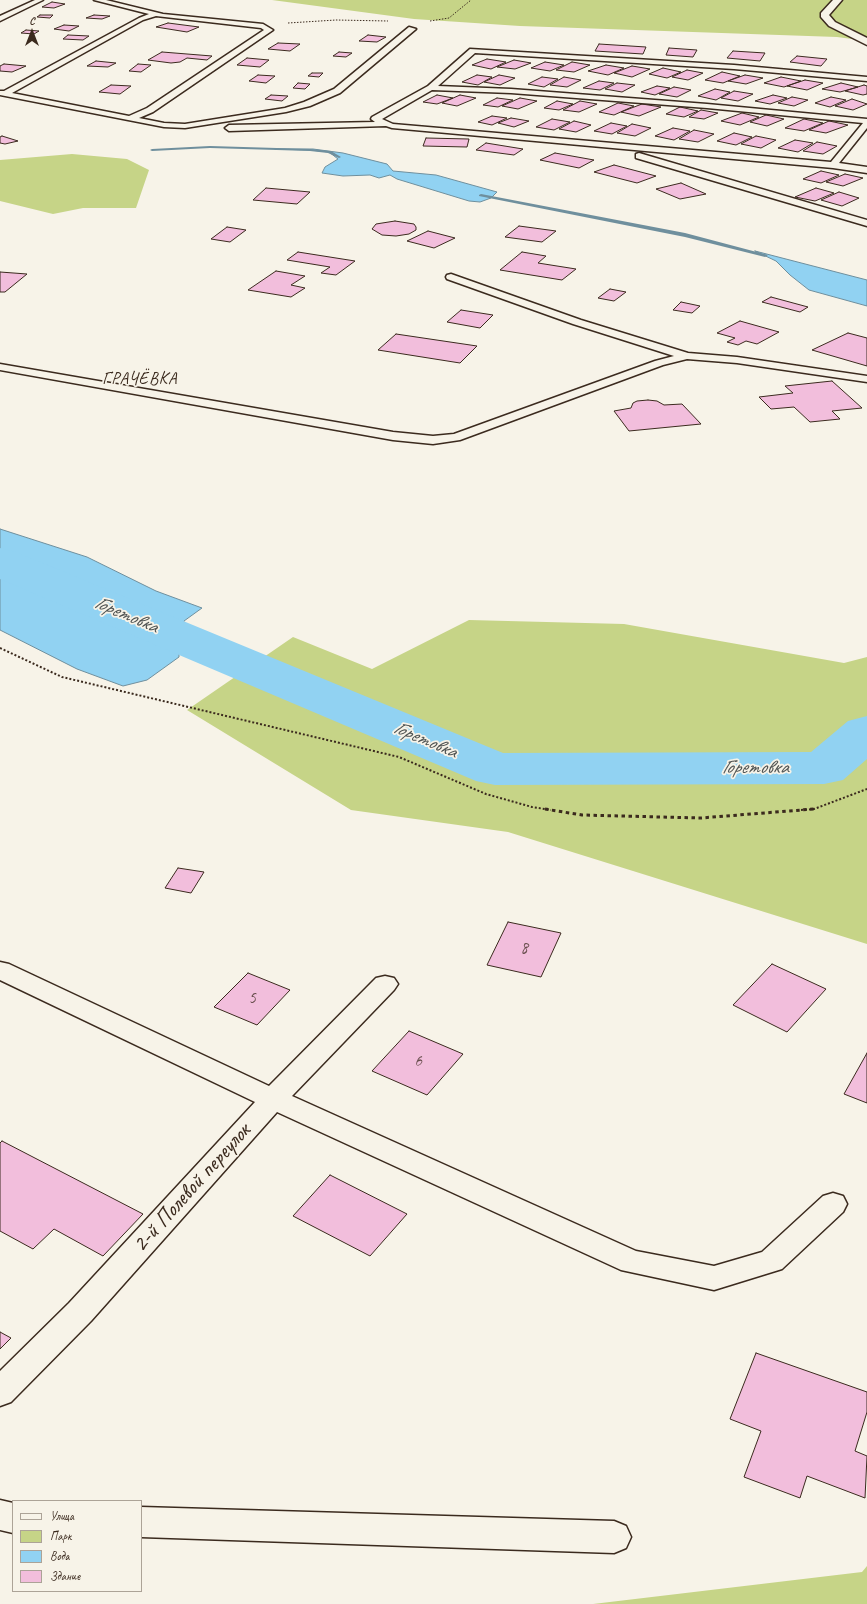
<!DOCTYPE html>
<html>
<head>
<meta charset="utf-8">
<style>
  body { margin:0 }
  #map { position:relative; width:867px; height:1604px; overflow:hidden; background:#f7f3e8; font-family:Caveat,sans-serif }
  canvas { display:block }
  .legend { position:absolute; left:12px; top:1500px; width:130px; height:92px; box-sizing:border-box; background:#f7f3e8; border:1px solid #aca397; margin:0; padding:5px 7px; list-style:none; font-size:12px; color:#3b2a1e }
  .legend li { display:flex; align-items:center; gap:8px; height:20px }
  .legend b { width:20px; border:1px solid #aca397 }
  .north { position:absolute; left:12px; top:12px; width:40px; height:40px; -webkit-text-stroke:3px #f7f3e8; paint-order:stroke; rotate:0deg; font-size:11px; font-weight:700; line-height:16px; text-align:center; color:#3b2a1e }
  .north::after { content:''; display:block; margin:auto; width:14px; height:18px; background:#3b2a1e; clip-path:polygon(50% 0,100% 100%,50% 72%,0 100%) }
</style>
</head>
<body>
<div id="map">
<canvas width="867" height="1604"></canvas>
<ul class="legend">
<li><b style="height:5px;background:#f7f3e8"></b>Улица</li>
<li><b style="height:11px;background:#c6d487"></b>Парк</li>
<li><b style="height:11px;background:#91d2f2"></b>Вода</li>
<li><b style="height:11px;background:#f2bedc"></b>Здание</li>
</ul>
<div class="north">С</div>
</div>
<script>
const c = document.querySelector('canvas').getContext('2d');
c.lineJoin = 'round';
function fill(path, color) { c.fillStyle = color; c.fill(path, 'evenodd'); }
const poly = rows => new Path2D(rows.map(r => 'M' + r).join(''));
function strokePath(path, color, width, dash) { c.strokeStyle = color; c.lineWidth = width; c.lineCap = dash ? 'butt' : 'round'; c.setLineDash(dash || []); c.stroke(path); }
function drawText(font, color, halo, rows, align = 'center') {
  c.font = font + ' Caveat,sans-serif'; c.lineWidth = 3.5; c.setLineDash([]); c.textBaseline = 'middle'; c.strokeStyle = halo; c.fillStyle = color; for (const [text, x, y, turn = 0] of rows) {
    c.save(); c.translate(x, y); c.rotate((+turn || 0) * Math.PI / 180); c.textAlign = isNaN(turn) ? turn : align; if (halo) c.strokeText(text, 0, 0); c.fillText(text, 0, 0); c.restore();
  }
}
fill(poly([
  [272,0,867,0,867,41,837,37,520,26,414,19],
  [72,154,127,159,149,170,136,208,83,208,53,214,0,201,0,160],
  [469,620,624,624,844,663,867,657,867,944,508,832,351,810,187,710,293,637,372,669],
  [867,1566,867,1604,593,1604,862,1572]
]), '#c6d487');
const water = poly([
  [275,149,313,149,343,153,387,164,393,171,436,175,497,192,491,198,480,202,469,201,397,179,390,175,379,178,370,175,343,176,322,173,325,167,338,159,329,152,310,150,275,149],
  [755,251,867,280,867,306,809,290,790,275,776,261,755,251],
  [0,529,87,557,156,591,202,608,184,621,179,638,179,657,147,680,123,686,77,669,0,630,0,529]
]);
fill(water, '#91d2f2');
strokePath(water, '#6f8f9d', 1);
fill(poly([
  [210,146,310,149,331,151,341,157,339,158,328,153,310,151,210,148,152,151,150,150,152,149,210,146],
  [481,194,685,233,768,255,765,257,685,237,479,196,479,195,481,194]
]), '#6f8f9d');
fill(poly([
  [0,548,16,552,503,753,811,752,848,721,867,716,867,759,843,780,824,784,495,785,476,781,0,579,0,548]
]), '#91d2f2');
const building = poly([
  [52,2,65,4,54,8,42,7,52,2],
  [40,15,53,15,50,18,37,17,40,15],
  [94,15,110,16,102,19,86,18,94,15],
  [168,23,199,27,187,32,156,27,168,23],
  [64,25,79,26,69,31,54,29,64,25],
  [26,30,39,31,34,34,21,33,26,30],
  [68,35,89,36,83,40,63,39,68,35],
  [368,35,386,37,377,42,359,41,368,35],
  [278,43,300,44,290,51,268,49,278,43],
  [599,44,646,47,643,54,595,51,599,44],
  [669,48,697,50,693,57,666,55,669,48],
  [733,51,765,53,760,61,727,58,733,51],
  [162,52,212,56,207,60,187,58,180,62,171,63,148,60,162,52],
  [339,52,352,53,346,57,333,56,339,52],
  [797,56,827,59,821,66,790,62,797,56],
  [247,58,269,60,260,67,237,65,247,58],
  [487,59,506,62,491,69,472,65,487,59],
  [514,60,531,63,515,69,497,67,514,60],
  [96,61,116,63,108,67,87,66,96,61],
  [545,62,564,65,550,71,531,68,545,62],
  [572,62,590,65,574,72,556,70,572,62],
  [4,64,26,66,12,72,0,71,0,66,4,64],
  [138,64,151,65,141,72,129,71,138,64],
  [606,65,624,68,608,75,588,71,606,65],
  [632,66,650,69,632,77,614,73,632,66],
  [663,68,681,72,667,78,649,74,663,68],
  [687,70,703,73,688,80,672,77,687,70],
  [722,72,740,76,723,83,705,80,722,72],
  [312,73,323,73,319,77,308,76,312,73],
  [258,75,275,76,266,83,249,81,258,75],
  [477,75,492,77,478,85,462,82,477,75],
  [499,75,515,78,500,85,484,82,499,75],
  [745,75,763,78,746,84,728,81,745,75],
  [542,77,558,79,544,87,528,84,542,77],
  [564,77,581,80,567,87,550,85,564,77],
  [781,77,801,81,784,87,764,83,781,77],
  [805,80,823,83,807,90,787,86,805,80],
  [599,81,614,83,600,90,583,88,599,81],
  [298,83,310,84,305,89,293,88,298,83],
  [617,83,635,85,622,92,605,89,617,83],
  [841,83,858,87,840,92,822,89,841,83],
  [111,85,131,86,120,94,99,92,111,85],
  [864,85,867,86,867,94,863,95,845,91,864,85],
  [657,86,670,88,655,95,641,92,657,86],
  [674,87,691,90,677,97,659,94,674,87],
  [715,89,730,92,716,100,698,96,715,89],
  [734,91,753,94,738,101,721,98,734,91],
  [271,95,288,96,282,101,265,99,271,95],
  [437,95,453,98,437,104,423,102,437,95],
  [460,95,476,98,457,106,442,103,460,95],
  [773,95,787,98,770,104,755,101,773,95],
  [792,97,808,100,794,106,778,103,792,97],
  [831,97,846,100,830,107,815,103,831,97],
  [497,98,513,100,498,107,483,105,497,98],
  [520,98,537,101,518,109,502,106,520,98],
  [852,99,867,104,853,110,835,106,852,99],
  [557,101,573,104,559,110,544,108,557,101],
  [580,101,597,104,579,112,563,110,580,101],
  [618,103,634,106,614,115,599,112,618,103],
  [642,104,661,107,639,116,621,112,642,104],
  [680,107,698,111,684,117,666,114,680,107],
  [701,110,718,113,704,119,689,117,701,110],
  [742,113,759,117,740,125,721,121,742,113],
  [766,115,784,119,767,126,750,122,766,115],
  [492,116,507,118,492,125,478,122,492,116],
  [511,118,529,121,514,127,498,123,511,118],
  [552,119,570,122,554,130,536,127,552,119],
  [804,119,823,123,804,131,785,128,804,119],
  [574,121,591,125,576,132,559,129,574,121],
  [829,121,848,125,826,133,809,130,829,121],
  [611,123,627,126,612,134,594,131,611,123],
  [632,124,651,128,635,136,617,133,632,124],
  [673,128,690,131,674,140,655,136,673,128],
  [694,130,714,134,698,142,679,139,694,130],
  [734,133,752,137,736,145,717,141,734,133],
  [2,136,18,141,5,144,0,143,0,137,2,136],
  [756,136,776,140,761,148,741,144,756,136],
  [426,138,469,139,467,147,423,146,426,138],
  [795,140,813,143,798,152,778,148,795,140],
  [817,142,837,146,823,154,803,151,817,142],
  [486,143,523,149,514,155,476,150,486,143],
  [555,153,594,160,579,168,540,160,555,153],
  [614,165,656,176,637,183,594,172,614,165],
  [821,171,839,175,821,183,803,179,821,171],
  [845,174,863,178,843,186,826,182,845,174],
  [681,183,706,194,680,199,656,189,681,183],
  [266,188,310,192,297,204,253,200,266,188],
  [816,188,834,193,815,201,795,197,816,188],
  [839,192,859,198,842,206,821,200,839,192],
  [395,221,414,224,416,227,416,230,409,234,396,236,382,235,372,229,376,224,395,221],
  [519,226,556,231,542,242,505,237,519,226],
  [227,227,246,230,230,242,211,239,227,227],
  [428,231,455,238,434,248,407,241,428,231],
  [298,252,355,261,336,275,321,273,330,267,287,260,298,252],
  [522,252,546,256,538,263,576,269,562,280,500,270,522,252],
  [276,271,305,276,291,285,305,288,291,297,248,290,276,271],
  [0,272,27,274,5,292,0,292,0,272],
  [610,289,626,292,614,301,598,298,610,289],
  [771,297,808,307,800,312,762,302,771,297],
  [681,302,700,306,692,313,673,310,681,302],
  [461,310,493,315,480,328,447,322,461,310],
  [740,321,779,332,757,344,746,341,738,345,727,342,735,338,717,333,740,321],
  [848,333,867,338,867,366,812,350,848,333],
  [396,334,477,346,460,363,378,350,396,334],
  [832,381,862,408,832,411,840,419,810,422,794,407,771,409,759,397,793,393,785,386,832,381],
  [648,400,657,401,664,405,682,404,701,424,629,431,614,411,631,408,633,403,637,401,648,400],
  [178,868,204,872,191,893,165,888,178,868],
  [508,922,561,933,541,977,487,965,508,922],
  [772,964,826,989,787,1032,733,1005,772,964],
  [248,973,290,990,257,1025,214,1007,248,973],
  [409,1031,463,1054,427,1095,372,1071,409,1031],
  [867,1053,867,1103,844,1094,867,1053],
  [2,1141,143,1214,103,1256,54,1229,33,1249,0,1231,0,1143,2,1141],
  [330,1175,407,1214,370,1256,293,1216,330,1175],
  [0,1332,11,1338,0,1349,0,1332],
  [756,1353,867,1392,867,1412,855,1451,867,1456,865,1498,807,1476,800,1498,744,1477,761,1431,730,1419,756,1353]
]);
fill(building, '#f2bedc');
strokePath(building, '#3b2a1e', 1);
const lane = poly([
  [35,0,43,0,0,21,0,16,35,0],
  [94,0,106,0,163,14,263,24,273,30,153,112,139,118,164,123,185,124,285,108,304,102,334,89,409,27,416,29,340,93,310,106,286,112,185,128,164,127,0,95,0,91,4,91,139,18,149,14,94,0],
  [156,16,261,28,264,30,147,108,129,116,12,93,143,20,156,16],
  [470,49,734,65,867,77,867,81,734,69,475,53,438,86,511,89,707,104,867,119,867,128,839,163,867,167,867,173,833,168,392,128,386,126,229,131,225,128,229,125,375,122,371,119,372,117,428,86,470,49],
  [432,90,511,93,707,108,863,123,831,162,393,124,382,119,432,90],
  [639,153,867,220,867,226,636,158,636,154,639,153],
  [451,274,581,320,688,353,737,357,867,376,867,382,737,363,687,359,663,365,460,440,433,444,393,440,0,370,0,364,393,432,433,436,454,434,655,361,674,356,573,324,447,279,446,277,447,275,451,274]
]);
const street = poly([
  [833,0,842,0,829,15,835,22,867,38,867,45,829,26,821,17,821,13,833,0],
  [0,962,9,964,269,1086,376,978,385,976,394,978,398,984,394,990,292,1096,636,1251,714,1266,762,1252,823,1196,833,1193,843,1196,847,1204,843,1212,782,1269,714,1290,621,1270,277,1112,91,1321,11,1402,0,1406,0,1371,69,1303,255,1102,0,980,0,962],
  [0,1500,13,1503,13,1533,0,1530,0,1500],
  [141,1507,614,1521,626,1526,631,1537,626,1548,614,1553,141,1537,141,1507]
]);
strokePath(lane, '#3b2a1e', 3);
strokePath(street, '#3b2a1e', 3);
strokePath(poly([
  [430,21,449,18,471,0],
  [288,23,336,20,388,21]
]), '#3b2a1e', 1, [1.5, 1.5]);
strokePath(poly([
  [0,648,62,677,399,757,486,794,532,807,551,810],
  [801,810,814,809,867,789]
]), '#3b2a1e', 2, [2, 2]);
strokePath(poly([
  [545,809,582,815,701,818,814,809]
]), '#3b2a1e', 3, [3.5, 3.5]);
fill(lane, '#f7f3e8');
fill(street, '#f7f3e8');
c.letterSpacing = '1px';
drawText('17px', '#3b2a1e', '#f7f3e8', [
  ["ГРАЧЁВКА",140,380]
]);
c.letterSpacing = '0px';
drawText('17px', '#694f4e', null, [
  ["8",524,949],
  ["5",252,999],
  ["6",418,1062]
]);
drawText('italic 20px', '#505453', '#f7f3e8', [
  ["Горетовка",126,615,23],
  ["Горетовка",425,740,23],
  ["Горетовка",755,768]
]);
drawText('23px', '#3b2a1e', '#f7f3e8', [
  ["2-й Полевой переулок",192,1188,-48]
]);
</script>
</body>
</html>
